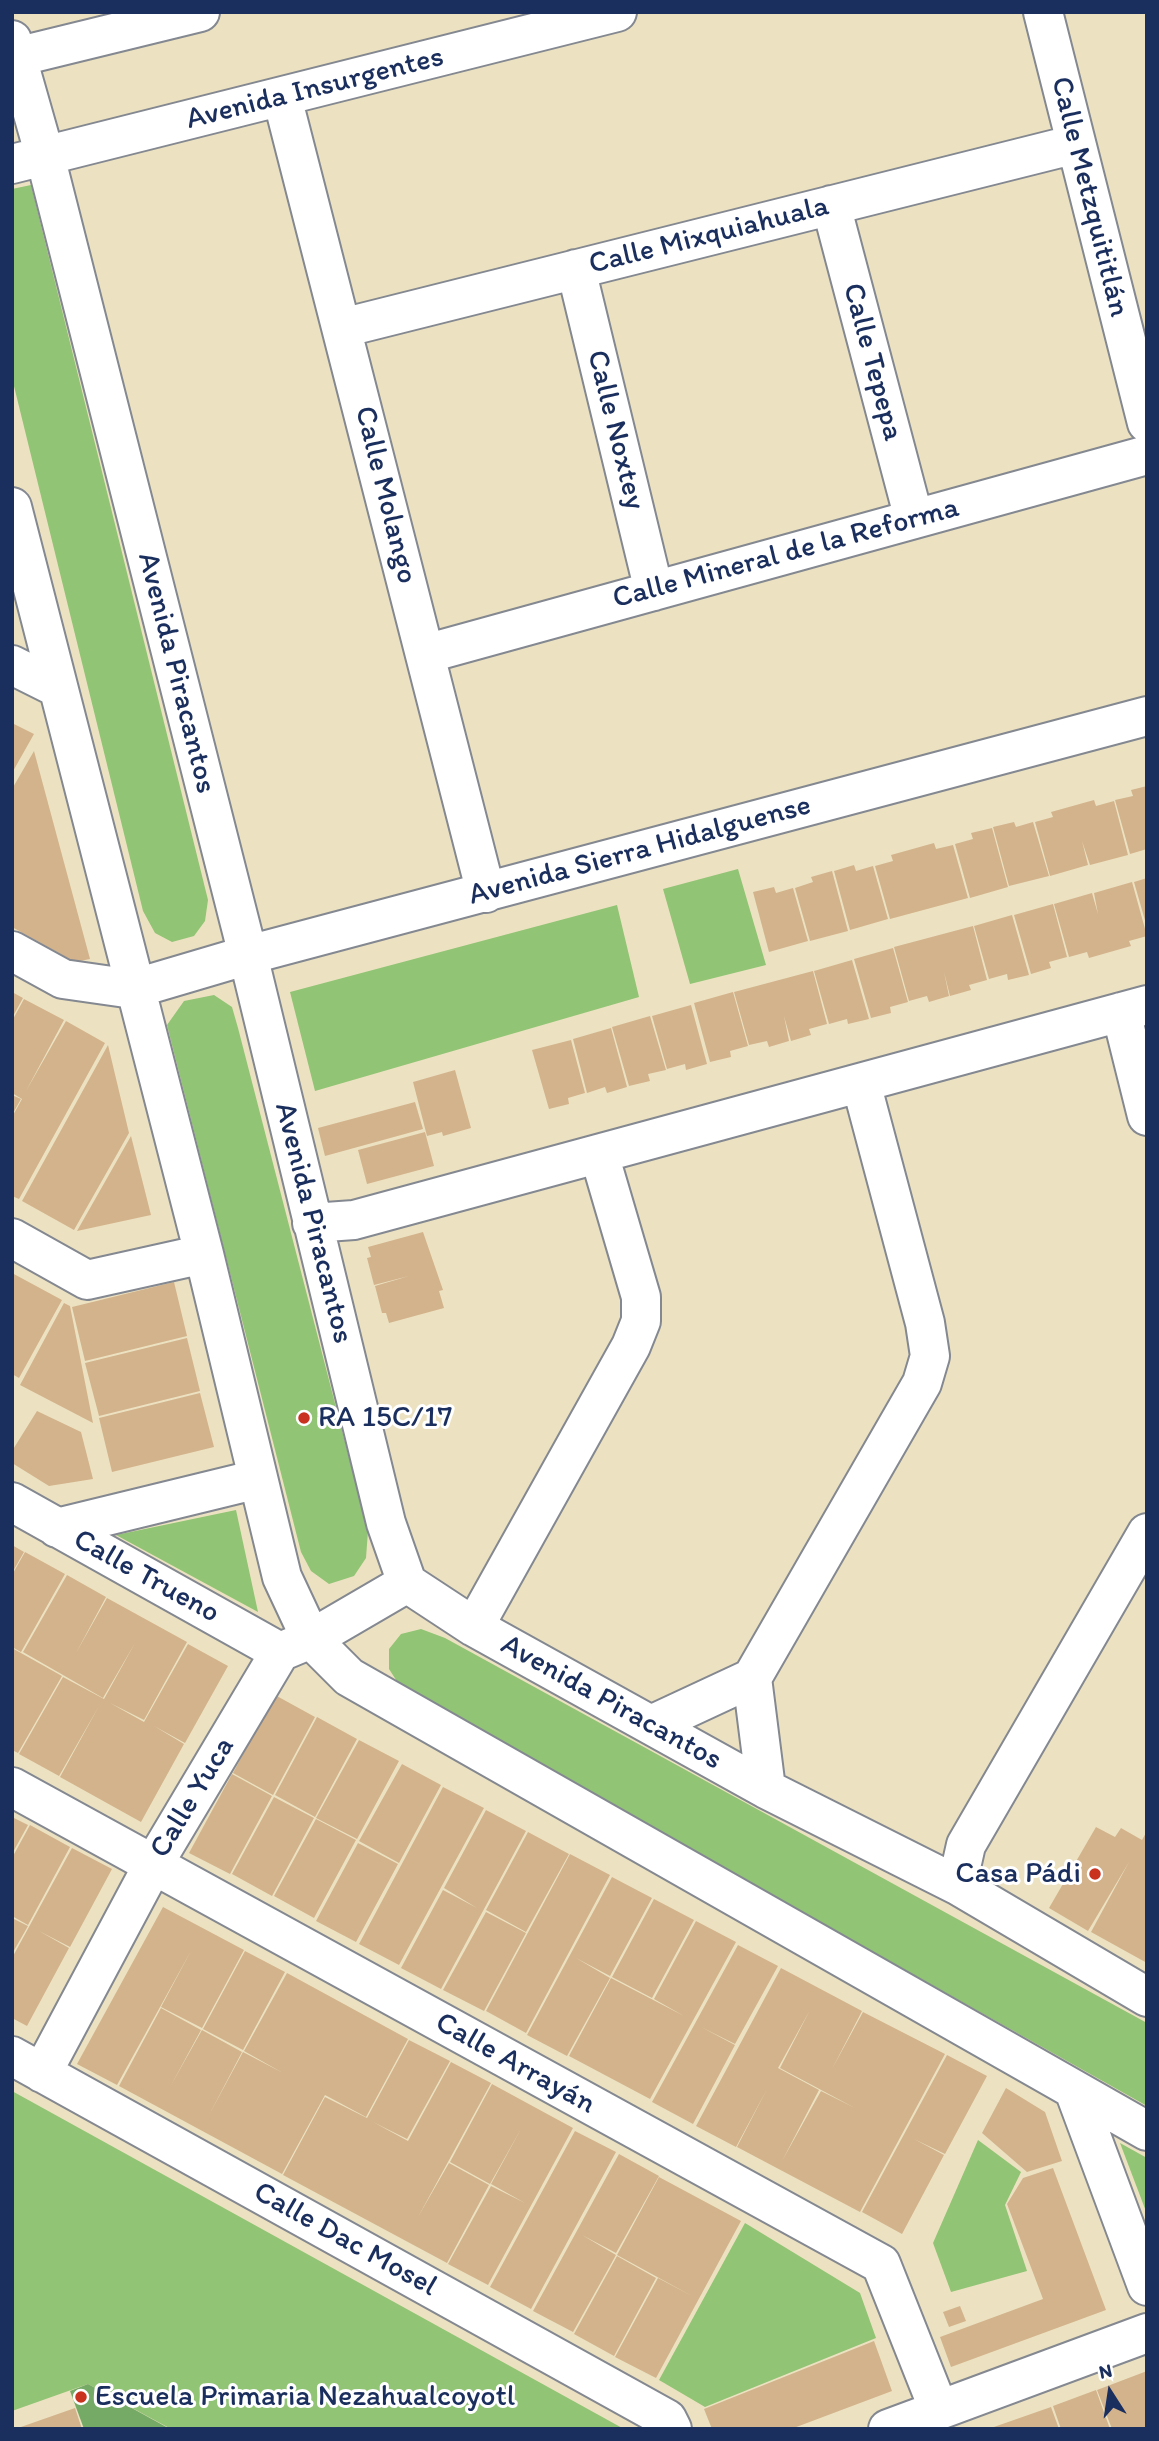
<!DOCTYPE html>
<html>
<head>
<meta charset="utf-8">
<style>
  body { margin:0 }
  #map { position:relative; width:1159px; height:2441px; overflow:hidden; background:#ece2c1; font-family:Itim,sans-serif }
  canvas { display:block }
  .frame { position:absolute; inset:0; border:14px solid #1b2f5e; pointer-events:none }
  .north { position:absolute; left:1075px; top:2357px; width:70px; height:70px; -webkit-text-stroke:5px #fff; paint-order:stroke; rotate:348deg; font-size:19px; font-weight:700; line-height:28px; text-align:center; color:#1b2f5e }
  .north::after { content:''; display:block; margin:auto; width:24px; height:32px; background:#1b2f5e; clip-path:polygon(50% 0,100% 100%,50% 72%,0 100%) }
</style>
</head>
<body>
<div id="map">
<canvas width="1159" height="2441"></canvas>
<div class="frame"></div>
<div class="north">N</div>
</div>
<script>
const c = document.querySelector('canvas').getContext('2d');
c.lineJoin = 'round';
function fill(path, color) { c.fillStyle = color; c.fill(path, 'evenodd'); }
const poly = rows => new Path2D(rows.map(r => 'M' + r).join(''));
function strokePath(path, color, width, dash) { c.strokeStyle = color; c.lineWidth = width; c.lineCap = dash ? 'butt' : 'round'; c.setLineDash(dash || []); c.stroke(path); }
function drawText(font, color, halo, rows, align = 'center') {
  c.font = font + ' Itim,sans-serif'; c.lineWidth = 6; c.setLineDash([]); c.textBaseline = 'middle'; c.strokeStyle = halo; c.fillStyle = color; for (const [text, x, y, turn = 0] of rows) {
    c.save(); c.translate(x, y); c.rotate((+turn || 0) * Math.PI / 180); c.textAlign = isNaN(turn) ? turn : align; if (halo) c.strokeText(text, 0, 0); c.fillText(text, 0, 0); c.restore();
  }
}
fill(poly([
  [31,185,208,900,205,921,194,936,172,942,155,933,143,911,12,378,12,189],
  [738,869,766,965,690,984,663,889],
  [617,905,639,997,315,1091,290,992],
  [214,995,232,1007,238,1028,368,1531,366,1558,354,1576,329,1584,311,1571,301,1552,167,1025,184,1001],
  [236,1510,258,1612,116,1535],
  [421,1629,445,1638,1147,2023,1147,2106,400,1686,389,1669,389,1649,401,1634],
  [12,2091,624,2429,171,2429,88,2384,12,2411],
  [978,2140,1021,2172,1005,2205,1027,2271,951,2292,933,2243],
  [1120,2143,1147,2158,1147,2214],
  [745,2223,860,2293,876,2338,705,2407,659,2380]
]), '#91c474');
fill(poly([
  [88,2384,170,2429,84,2429,70,2391]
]), '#74aa66');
fill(poly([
  [12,723,34,734,12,773],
  [34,751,90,959,75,962,12,927,12,789],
  [1147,786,1147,849,1130,854,1115,800,1133,796,1131,790],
  [1094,800,1096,806,1114,801,1128,855,1090,865,1082,841,1088,865,1050,876,1035,822,1053,817,1051,812],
  [1014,822,1016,827,1033,822,1049,876,1009,886,993,827],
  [992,828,1008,887,970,898,955,844,973,839,971,833],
  [934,843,936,849,953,845,968,898,890,919,875,866,893,861,891,855],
  [854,865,856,871,873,866,888,919,850,930,834,871],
  [832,871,848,931,810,941,795,888,813,882,811,877],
  [1147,878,1147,924,1146,924,1134,882],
  [1132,882,1147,936,1129,941,1131,946,1089,958,1087,952,1069,957,1054,904,1092,893,1098,914,1094,893],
  [774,887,776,893,793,888,808,941,769,952,753,892],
  [1053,904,1067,957,1049,962,1051,968,1031,974,1014,915],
  [1012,915,1029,975,1008,980,1007,974,989,979,974,926],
  [973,926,987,980,969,985,971,990,950,996,944,972,949,996,929,1002,927,996,909,1001,894,947],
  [893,948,908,1002,890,1007,891,1013,871,1018,854,959],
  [852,960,869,1019,848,1024,847,1019,829,1024,814,971],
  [813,971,827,1024,809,1029,811,1035,791,1041,784,1016,789,1041,769,1047,767,1041,749,1045,734,992],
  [12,992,23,998,12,1018],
  [733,992,748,1046,730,1051,731,1057,710,1062,694,1003],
  [24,999,64,1020,26,1091,66,1021,105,1043,19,1199,12,1196,12,1117,22,1099,12,1093,12,1021],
  [691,1005,707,1064,686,1070,685,1064,667,1069,652,1016],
  [650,1016,666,1070,648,1074,650,1081,629,1086,612,1027],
  [611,1028,627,1087,607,1093,605,1087,587,1093,573,1039],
  [571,1040,585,1093,568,1098,569,1104,549,1109,532,1050],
  [108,1045,129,1133,74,1230,22,1201],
  [455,1070,471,1128,443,1136,442,1132,427,1136,413,1082],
  [12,1095,21,1099,12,1115],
  [415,1102,423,1129,325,1156,318,1128],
  [425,1132,434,1166,367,1184,358,1150],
  [131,1136,151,1215,77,1231],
  [423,1232,443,1290,439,1291,444,1308,389,1323,386,1313,382,1313,375,1286,409,1276,374,1285,367,1258,371,1257,368,1247],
  [12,1273,62,1300,19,1378,12,1374],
  [174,1282,187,1336,85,1361,72,1307],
  [64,1303,70,1306,93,1423,20,1385],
  [187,1338,200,1391,99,1416,85,1363],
  [200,1393,214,1447,112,1472,99,1418],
  [37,1411,81,1432,93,1479,49,1486,12,1463,12,1451],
  [12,1545,24,1552,12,1573],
  [25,1552,65,1574,21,1652,12,1647,12,1575],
  [67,1575,106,1597,76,1653,107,1598,187,1642,144,1720,110,1703,144,1722,188,1644,228,1666,185,1743,154,1726,184,1744,141,1822,60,1777,99,1706,59,1776,19,1754,63,1677,104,1699,135,1643,103,1698,23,1652],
  [12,1648,62,1676,18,1753,12,1750],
  [275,1695,315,1717,273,1795,233,1773],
  [317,1717,357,1739,315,1817,275,1795],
  [359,1740,399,1761,357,1839,316,1818],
  [402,1764,441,1785,399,1863,359,1841],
  [232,1774,272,1796,230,1874,189,1853],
  [443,1787,484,1808,399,1965,359,1944],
  [274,1797,314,1818,272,1896,232,1874],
  [486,1810,526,1831,441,1989,401,1968,443,1890,477,1908,444,1888],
  [12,1817,28,1825,12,1854],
  [316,1819,356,1840,314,1918,274,1896],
  [30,1825,70,1847,28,1925,12,1916,12,1858],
  [1096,1827,1115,1837,1121,1828,1142,1840,1147,1831,1147,1963,1091,1932,1129,1862,1088,1931,1049,1908],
  [528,1832,569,1854,526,1932,486,1910],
  [358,1843,398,1864,356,1942,316,1921],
  [72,1848,112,1869,70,1947,39,1931,69,1948,27,2026,12,2018,12,1958],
  [570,1854,610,1875,526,2033,486,2011],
  [612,1877,652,1898,610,1976,576,1958,610,1978,567,2056,527,2035],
  [654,1899,694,1920,652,1998,612,1977],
  [163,1907,244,1950,202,2028,161,2007,192,1949,117,2085,77,2064],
  [486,1912,526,1933,484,2011,443,1990],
  [12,1918,28,1926,12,1954],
  [696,1921,736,1942,650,2099,569,2056,611,1978,684,2016,654,1999],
  [738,1945,778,1966,735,2044,701,2027,735,2045,693,2124,652,2102],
  [245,1951,285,1972,243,2050,203,2029],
  [781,1968,862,2011,832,2069,863,2012,945,2054,860,2212,737,2147,767,2089,736,2147,696,2126],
  [810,2010,780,2068,855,2108,821,2091,782,2161,819,2090,778,2068],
  [287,1973,408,2039,366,2117,325,2095,282,2174,119,2086,161,2008,201,2030,170,2087,202,2030,242,2052,209,2115,243,2052,283,2073,244,2051],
  [409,2040,450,2061,407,2139,373,2122,408,2141,451,2062,491,2083,418,2217,449,2163,489,2185,447,2263,283,2175,325,2097,367,2118],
  [947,2055,987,2076,945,2154,914,2139,944,2155,902,2234,862,2212],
  [492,2084,573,2128,488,2285,448,2264,491,2186,525,2203,491,2184,522,2127,490,2184,450,2162],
  [1006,2088,1045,2112,1062,2161,1027,2172,982,2133],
  [575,2131,616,2152,531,2309,490,2287],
  [619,2154,659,2176,616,2253,582,2235,616,2255,573,2332,533,2311],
  [1053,2168,1106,2310,951,2367,940,2337,1043,2299,1007,2204,1023,2178],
  [659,2177,741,2221,656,2378,615,2357,658,2278,692,2296,617,2255],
  [617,2256,656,2278,614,2356,574,2334],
  [960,2306,966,2321,949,2327,943,2312],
  [874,2341,892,2391,791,2429,712,2429,704,2409],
  [1147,2371,1147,2429,1112,2429,1097,2390],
  [1096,2390,1110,2429,1061,2429,1053,2406],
  [1051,2407,1059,2429,991,2429,991,2428],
  [75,2408,82,2429,18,2429,18,2428]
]), '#d3b38c');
const minor = poly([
  [1043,12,1147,423],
  [12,40,45,156,248,955,386,1523,407,1583,474,1627,766,1789,957,1885,1147,1997],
  [12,58,200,12],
  [282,97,486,893],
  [12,164,617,12],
  [831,205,914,519],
  [576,269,654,591],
  [342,328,1076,144],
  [12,507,204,1254,282,1577,311,1639,349,1677,1147,2131],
  [425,654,1147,455],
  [12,665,56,687],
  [12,951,63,979,133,989,248,955,1147,716],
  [1121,1012,1147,1116],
  [312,1223,354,1220,1147,1005],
  [12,1238,87,1280,204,1254],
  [12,1502,280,1652],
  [57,1528,258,1479],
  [474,1627,631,1346,641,1321,641,1297,599,1154],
  [752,1678,766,1789],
  [651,1725,752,1678,922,1383,930,1356,925,1323,861,1083],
  [12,1787,881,2264,939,2410],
  [957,1885,966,1845,1147,1533],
  [12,2056,667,2419,672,2429],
  [42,2073,153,1865,280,1652,311,1639,407,1583],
  [1074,2090,1147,2286],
  [888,2429,1147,2333]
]);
strokePath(minor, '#848890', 42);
strokePath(minor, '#fff', 38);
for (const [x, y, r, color] of [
  [304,1418,7,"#c8321e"],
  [1095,1874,7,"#c8321e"],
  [81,2397,7,"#c8321e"]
]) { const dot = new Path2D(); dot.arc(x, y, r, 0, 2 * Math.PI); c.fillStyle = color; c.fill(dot); strokePath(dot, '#fff', 2.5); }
drawText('30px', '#1b2f5e', '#fff', [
  ["Avenida Insurgentes",315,89,-14],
  ["Calle Metzquititlán",1089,197,76],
  ["Calle Mixquiahuala",709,236,-14],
  ["Calle Tepepa",872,362,75],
  ["Calle Noxtey",615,430,76],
  ["Calle Molango",385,495,76],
  ["Calle Mineral de la Reforma",786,554,-15],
  ["Avenida Piracantos",176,673,76],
  ["Avenida Sierra Hidalguense",640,851,-15],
  ["Avenida Piracantos",313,1223,76],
  ["Calle Trueno",146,1577,29],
  ["Avenida Piracantos",611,1703,29],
  ["Calle Yuca",193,1798,-59],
  ["Calle Arrayán",515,2064,29],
  ["Calle Dac Mosel",345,2240,29]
]);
drawText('30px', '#1b2f5e', '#fff', [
  ["RA 15C/17",318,1418],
  ["Casa Pádi",1081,1874,"right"],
  ["Escuela Primaria Nezahualcoyotl",95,2397]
], 'left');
</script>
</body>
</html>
